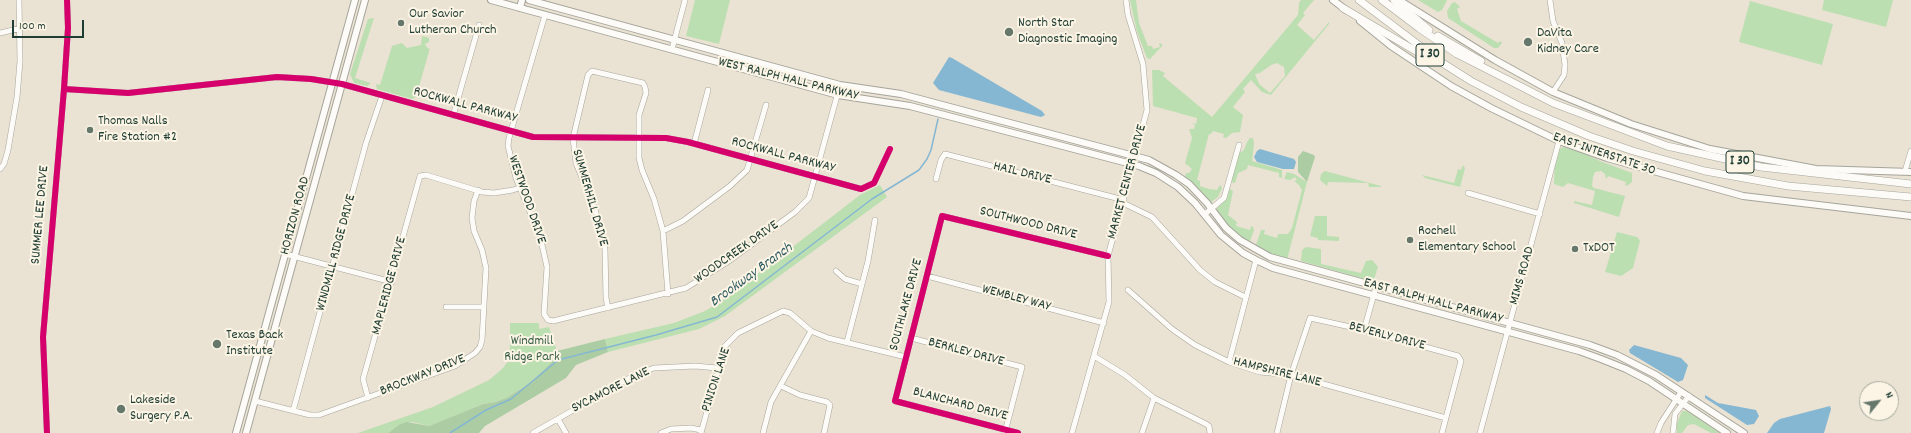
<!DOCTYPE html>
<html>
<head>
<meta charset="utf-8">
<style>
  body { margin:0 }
  #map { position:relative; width:1911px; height:433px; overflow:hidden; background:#eae2d3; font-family:Dekko,sans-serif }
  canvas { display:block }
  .north { position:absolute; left:1859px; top:381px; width:40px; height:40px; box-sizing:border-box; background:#fcf5e5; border:1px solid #a4ab9e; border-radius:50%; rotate:60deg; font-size:11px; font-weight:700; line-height:16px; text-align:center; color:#1f3d34 }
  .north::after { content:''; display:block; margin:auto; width:14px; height:18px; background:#66776c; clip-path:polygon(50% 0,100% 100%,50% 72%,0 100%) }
  .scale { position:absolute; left:12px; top:20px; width:72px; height:18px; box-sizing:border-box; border:2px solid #1f3d34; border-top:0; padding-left:5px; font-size:12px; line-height:14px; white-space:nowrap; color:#1f3d34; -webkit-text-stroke:3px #fcf5e5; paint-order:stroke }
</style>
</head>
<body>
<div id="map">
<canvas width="1911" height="433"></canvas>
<div class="north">N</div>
<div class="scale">100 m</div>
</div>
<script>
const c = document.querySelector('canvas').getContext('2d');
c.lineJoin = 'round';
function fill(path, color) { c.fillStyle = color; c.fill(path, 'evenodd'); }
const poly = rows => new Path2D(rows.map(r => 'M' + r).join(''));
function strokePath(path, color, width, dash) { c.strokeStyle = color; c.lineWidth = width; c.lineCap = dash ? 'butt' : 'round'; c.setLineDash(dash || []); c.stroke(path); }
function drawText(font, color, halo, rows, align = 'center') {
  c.font = font + ' Dekko,sans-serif'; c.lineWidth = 4; c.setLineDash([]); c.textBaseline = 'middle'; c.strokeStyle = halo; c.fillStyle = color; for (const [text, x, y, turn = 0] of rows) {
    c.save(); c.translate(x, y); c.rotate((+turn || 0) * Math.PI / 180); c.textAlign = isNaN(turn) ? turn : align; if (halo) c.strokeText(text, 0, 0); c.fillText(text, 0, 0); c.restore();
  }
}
fill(poly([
  [695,0,730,0,719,44,686,36],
  [1130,0,1136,0,1139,23,1148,46,1152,46,1153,49,1160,47,1159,43,1162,44,1162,46,1150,59,1147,58,1137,32],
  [1301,0,1314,0,1303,13,1305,15,1297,25,1314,40,1329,22,1329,24,1271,95,1262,92,1251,80,1243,89,1245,92,1233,107,1243,115,1240,132,1232,133,1226,138,1223,137,1224,134,1213,131,1211,134,1209,134,1197,180,1200,181,1200,186,1209,189,1217,190,1220,185,1222,188,1218,197,1211,202,1185,177,1186,173,1189,173,1192,169,1185,163,1192,138,1189,129,1194,129,1195,125,1191,123,1196,124,1197,118,1153,106,1152,70,1159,70,1165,73,1163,76,1212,117,1298,15,1299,3],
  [1277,63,1284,67,1285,76,1270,93,1259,84,1255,74,1260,73,1271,65],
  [1418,0,1447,0,1442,10,1438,12],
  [1824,0,1893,0,1886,27,1822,10],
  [1750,1,1833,24,1822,65,1739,42],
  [1455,2,1460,7,1457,9,1461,21,1498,43,1501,41,1502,43,1498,48,1494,48,1448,18,1447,11,1452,3],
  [374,18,355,78,371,83,367,86,354,83,350,74,368,19],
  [422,36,429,38,429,42,425,44,428,49,430,48,416,97,412,99,377,89,376,84,380,85,392,46,402,43,407,48,421,45],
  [1250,138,1253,138,1254,144,1252,161,1282,170,1282,178,1279,177,1279,173,1248,165,1247,169,1238,173,1235,183,1231,182,1238,154,1244,150,1247,142],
  [1563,147,1575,149,1600,161,1632,173,1632,182,1628,185,1625,186,1626,182,1608,176,1606,179,1605,174,1601,171,1595,172,1593,177,1592,186,1594,188,1625,196,1619,217,1574,203,1574,201,1592,205,1595,191,1568,183,1563,187,1554,184,1555,156,1557,151],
  [1463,165,1465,168,1460,187,1425,178,1422,175,1454,183,1458,169,1461,170],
  [1325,171,1381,186,1381,187,1369,187,1368,183,1328,182,1327,186,1320,180,1321,174],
  [1287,172,1294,174,1307,182,1287,260,1257,248,1256,245,1261,230,1265,230,1264,234,1277,238,1278,234,1288,234,1292,228,1302,190,1299,185,1294,181,1297,180,1295,177,1290,180,1284,179],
  [880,185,887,197,725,316,699,329,608,352,605,339,674,323,705,311,725,299,860,195],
  [1230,189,1233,191,1228,215,1237,222,1236,226,1250,230,1251,226,1253,227,1254,230,1250,241,1244,240,1230,228,1217,212,1217,208,1222,203],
  [1315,216,1327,216,1327,236,1339,237,1339,241,1318,240,1318,238,1310,236],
  [1617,232,1637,237,1640,241,1633,268,1621,276,1605,272],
  [1306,247,1321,249,1321,264,1361,273,1366,261,1372,260,1378,267,1374,279,1372,281,1301,261,1302,250],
  [510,323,539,323,539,329,549,327,557,351,556,358,530,383,508,397,496,402,483,404,429,426,413,422,400,424,388,433,358,433,433,407,489,380,502,369,510,359],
  [1682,411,1687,411,1720,433,1711,433,1694,424,1688,425,1682,433,1677,433,1677,423]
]), '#bcdfb1');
fill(poly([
  [1303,151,1314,155,1315,157,1307,182,1298,172,1298,157],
  [605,339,608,352,576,365,566,378,485,426,479,433,388,433,400,424,407,422,429,426,483,404,496,402,508,397,530,383,556,358,557,351]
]), '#accda4');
fill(poly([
  [949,57,952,58,1042,111,1045,115,1041,117,939,90,933,83],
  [1260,149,1294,159,1296,162,1294,169,1283,169,1257,162,1254,157,1257,151],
  [1634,345,1681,358,1688,365,1683,380,1678,382,1630,353,1629,350],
  [1705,395,1718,403,1756,410,1759,416,1754,424,1747,425,1705,398],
  [1830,406,1831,409,1824,433,1767,433,1774,423,1780,419]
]), '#85b7d2');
strokePath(poly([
  [450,433,486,410,511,399,558,360,656,335,717,317,872,199,919,170,927,159,931,150,938,119]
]), '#85b7d2', 1.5);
const minor = poly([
  [1550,0,1553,21,1562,43,1565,65,1564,75,1553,92],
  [545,15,509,138,508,146,516,178,540,236,547,267,544,314,548,320,553,321,686,288,729,261,795,212,809,198,840,85],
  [0,33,21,28],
  [672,49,685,0],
  [64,89,128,93,277,77,311,79,342,84,533,137,666,138,688,142,861,189,874,183,890,149],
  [453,116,479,25],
  [694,144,708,90],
  [0,169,4,164,8,150,17,97,20,61,19,0],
  [1905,171,1911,151],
  [936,179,941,160,945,154,1124,200],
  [1468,193,1540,214],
  [1123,203,1152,217,1200,270,1215,282,1245,297],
  [1205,214,1224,198,1239,145],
  [663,231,683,221,730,186,747,170,766,105],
  [285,254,392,282],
  [836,271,845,279,862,284],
  [927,276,1104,323],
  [1128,290,1172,329,1195,345,1229,362,1260,372,1291,375,1446,418],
  [446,307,484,307],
  [608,308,606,298,605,249,595,209,576,163,573,138,588,75,592,71,643,83,645,87,646,93,639,115,639,158,642,170,654,199,663,231,668,294],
  [1364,330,1376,287],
  [911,338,1022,367,1005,432],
  [847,342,868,261,875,220],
  [1094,356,1125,375,1154,398,1206,424,1209,426,1210,433],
  [1229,362,1256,260],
  [781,386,800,395,827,402,830,405,824,433],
  [368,398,363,379,420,176,426,175,482,192,494,193,513,190,521,187],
  [255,401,310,415,319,415,455,366,475,353,480,347,482,340,486,268,482,250,474,231,472,218,474,201,478,190],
  [293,411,366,143,382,96],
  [558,419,566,433],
  [47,433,43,337,64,89,68,28,67,0],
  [533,433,633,376,654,368,695,366,717,368],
  [661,433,671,429,691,428,701,430],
  [701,433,725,346,738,333,783,311,790,313,811,331,828,338,906,357],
  [763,433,771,402,811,331],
  [1018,433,895,401,942,216,1108,256],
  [1072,433,1109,302,1108,256,1147,110,1143,64,1128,15,1126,0],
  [1142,433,1154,398],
  [1277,433,1291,375,1310,318,1364,330,1458,356,1461,361,1442,433],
  [1480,433,1559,141],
  [1657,433,1661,423,1681,392],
  [1673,433,1675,414,1689,396]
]);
const major = poly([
  [491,0,838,95,910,106,1139,166,1156,173,1178,187,1195,203,1221,235,1243,253,1256,260,1273,268,1579,351,1601,359,1626,369,1649,381,1727,433],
  [529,0,840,85,901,94,1149,160,1176,175,1189,184,1207,203,1226,228,1240,240,1270,257,1590,345,1617,355,1656,375,1744,433],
  [1333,0,1346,10],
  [1399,0,1495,60,1553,92,1631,124,1710,149,1816,169,1911,172],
  [520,8,522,0],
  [1360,21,1391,46,1451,86,1491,108,1559,141,1607,158,1743,196,1911,216],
  [236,433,355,0],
  [246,433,365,0]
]);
const highway = poly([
  [1359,0,1441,62,1471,81,1521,107,1589,136,1633,151,1705,171,1788,186,1911,197],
  [1382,0,1419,28,1457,54,1520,86,1553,103,1667,146,1761,167,1911,184],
  [1394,0,1429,30],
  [1343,8,1431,60],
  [1438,36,1481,61]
]);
strokePath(minor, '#a6a59b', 6);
strokePath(major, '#a6a59b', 8);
strokePath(highway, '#a6a59b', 8);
strokePath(minor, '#fcfbf8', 5);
strokePath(major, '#fcfbf8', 6);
strokePath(highway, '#fcfbf8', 7);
strokePath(poly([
  [64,89,128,93,277,77,311,79,342,84,533,137,666,138,688,142,861,189,874,183,890,149],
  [47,433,43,337,64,89,68,28,67,0],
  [1018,433,895,401,942,216,1108,256]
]), '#d6006c', 6);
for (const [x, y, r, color] of [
  [401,23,4,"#66776c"],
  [1009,32,5,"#66776c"],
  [1528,42,5,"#66776c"],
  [90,130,4,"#66776c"],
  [1410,240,4,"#66776c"],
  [1575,249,4,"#66776c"],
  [217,344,5,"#66776c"],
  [121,409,5,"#66776c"]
]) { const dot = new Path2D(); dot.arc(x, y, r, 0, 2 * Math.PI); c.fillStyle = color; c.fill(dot); strokePath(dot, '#fcf5e5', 1.5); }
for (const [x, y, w] of [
  [1430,55,28],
  [1740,162,28]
]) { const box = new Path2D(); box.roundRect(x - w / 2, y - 11, w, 22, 3); c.fillStyle = '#fcf5e5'; c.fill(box); strokePath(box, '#1f3d34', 1); }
drawText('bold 13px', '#1f3d34', null, [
  ["I 30",1430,55],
  ["I 30",1740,162]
]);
drawText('14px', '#1f3d34', '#fcf5e5', [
  ["Our Savior",409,15],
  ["Lutheran Church",409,31],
  ["North Star",1018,24],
  ["Diagnostic Imaging",1018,40],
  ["DaVita",1537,34],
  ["Kidney Care",1537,50],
  ["Thomas Nalls",98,122],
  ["Fire Station #2",98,138],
  ["Rochell",1418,232],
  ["Elementary School",1418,248],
  ["TxDOT",1583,249],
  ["Texas Back",226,336],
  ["Institute",226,352],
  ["Lakeside",130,401],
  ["Surgery P.A.",130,417]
], 'left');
drawText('14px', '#1f3d34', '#fcf5e5', [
  ["WEST RALPH HALL PARKWAY",788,80,14],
  ["ROCKWALL PARKWAY",465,106,15],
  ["EAST INTERSTATE 30",1604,155,19],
  ["ROCKWALL PARKWAY",783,156,15],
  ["HAIL DRIVE",1022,174,14],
  ["MARKET CENTER DRIVE",1128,182,-75],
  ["SUMMERHILL DRIVE",589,198,74],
  ["WESTWOOD DRIVE",526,200,71],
  ["SUMMER LEE DRIVE",41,215,-85],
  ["HORIZON ROAD",296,216,-75],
  ["SOUTHWOOD DRIVE",1028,224,14],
  ["WINDMILL RIDGE DRIVE",337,253,-75],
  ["WOODCREEK DRIVE",737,253,-35],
  ["MIMS ROAD",1523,276,-74],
  ["MAPLERIDGE DRIVE",390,286,-75],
  ["WEMBLEY WAY",1016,299,15],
  ["EAST RALPH HALL PARKWAY",1433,302,15],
  ["SOUTHLAKE DRIVE",907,305,-75],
  ["BEVERLY DRIVE",1387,337,15],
  ["BERKLEY DRIVE",966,353,15],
  ["HAMPSHIRE LANE",1277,373,14],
  ["BROCKWAY DRIVE",423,376,-22],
  ["PINION LANE",717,380,-72],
  ["SYCAMORE LANE",611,391,-27],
  ["BLANCHARD DRIVE",960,405,15]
]);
drawText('14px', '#375d47', '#fcf5e5', [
  ["Windmill",532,342],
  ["Ridge Park",532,358]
]);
drawText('italic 15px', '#315c63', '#fcf5e5', [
  ["Brookway Branch",752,276,-36]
]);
</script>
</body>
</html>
